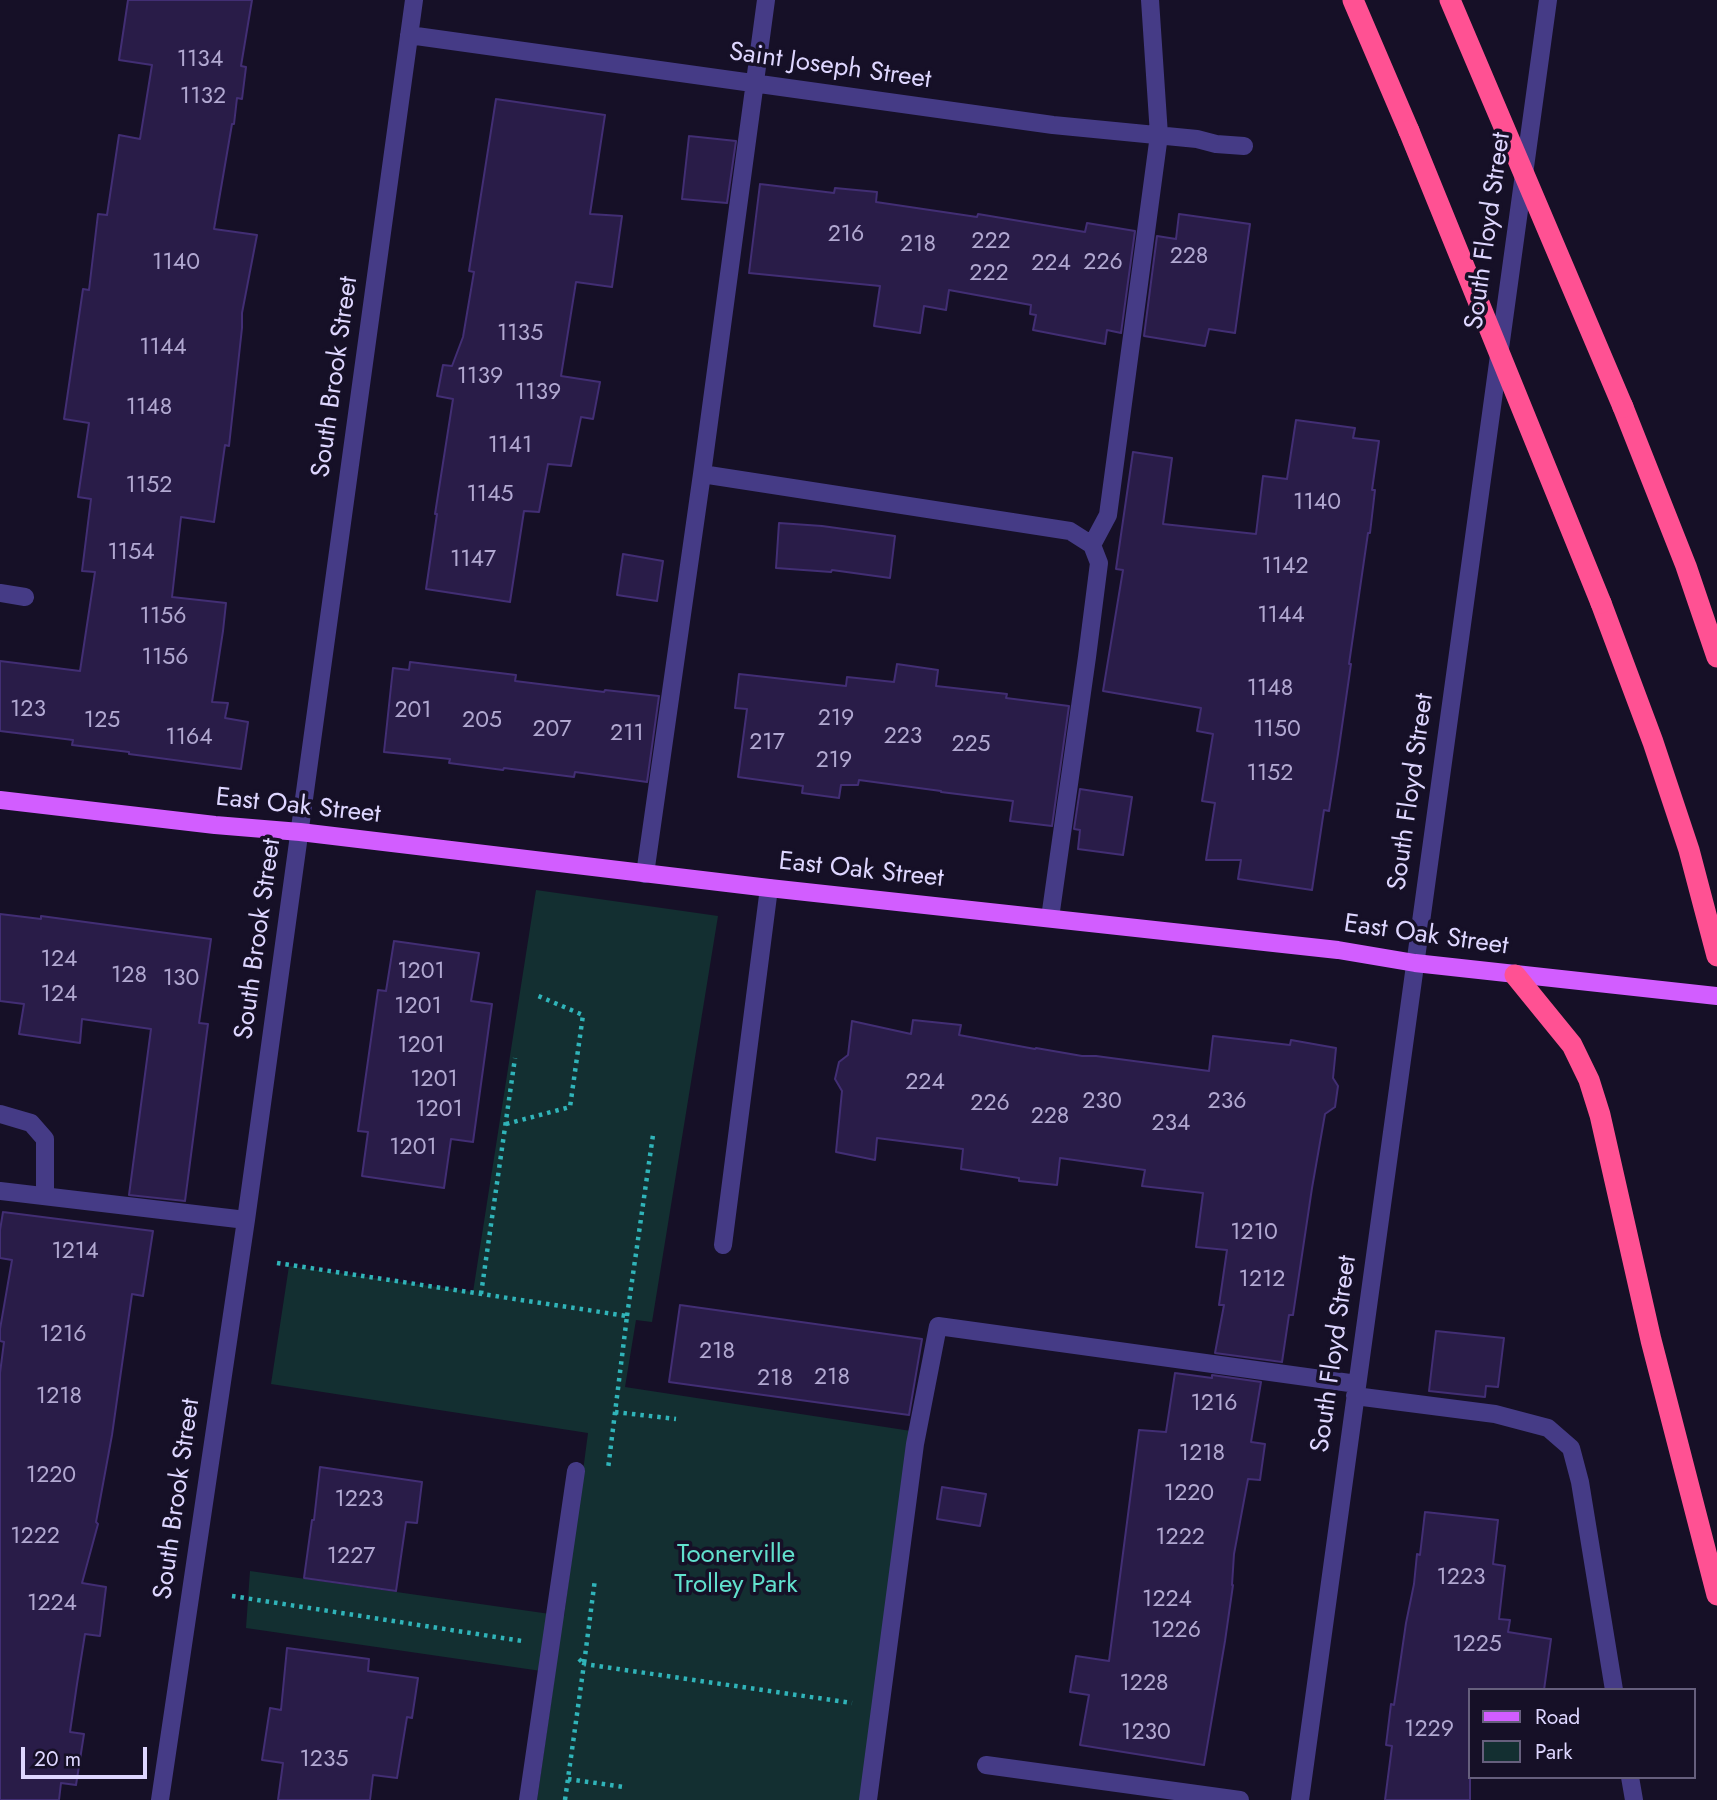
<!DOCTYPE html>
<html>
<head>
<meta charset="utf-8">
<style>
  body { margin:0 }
  #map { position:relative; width:1717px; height:1800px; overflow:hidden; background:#161027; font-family:Jost,sans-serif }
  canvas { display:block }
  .legend { position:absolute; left:1468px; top:1688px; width:228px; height:91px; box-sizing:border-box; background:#161027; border:2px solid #665f7d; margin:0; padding:9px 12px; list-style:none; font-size:21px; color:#ded6ff }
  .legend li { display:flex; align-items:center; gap:14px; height:35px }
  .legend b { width:35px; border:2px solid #665f7d }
  .scale { position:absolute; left:21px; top:1747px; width:126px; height:32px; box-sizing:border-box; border:4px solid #ded6ff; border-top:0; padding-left:9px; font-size:21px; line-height:24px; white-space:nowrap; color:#ded6ff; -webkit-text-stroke:5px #161027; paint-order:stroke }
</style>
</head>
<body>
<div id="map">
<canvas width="1717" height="1800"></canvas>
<ul class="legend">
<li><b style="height:9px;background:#d25dff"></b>Road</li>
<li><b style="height:19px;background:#132f31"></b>Park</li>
</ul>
<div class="scale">20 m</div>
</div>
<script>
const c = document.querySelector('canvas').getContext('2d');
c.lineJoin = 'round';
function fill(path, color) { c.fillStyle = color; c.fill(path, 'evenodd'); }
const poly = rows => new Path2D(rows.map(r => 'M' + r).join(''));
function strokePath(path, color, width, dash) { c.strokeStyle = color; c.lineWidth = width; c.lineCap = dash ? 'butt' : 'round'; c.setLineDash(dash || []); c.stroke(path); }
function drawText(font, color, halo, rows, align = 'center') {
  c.font = font + ' Jost,sans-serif'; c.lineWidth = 7; c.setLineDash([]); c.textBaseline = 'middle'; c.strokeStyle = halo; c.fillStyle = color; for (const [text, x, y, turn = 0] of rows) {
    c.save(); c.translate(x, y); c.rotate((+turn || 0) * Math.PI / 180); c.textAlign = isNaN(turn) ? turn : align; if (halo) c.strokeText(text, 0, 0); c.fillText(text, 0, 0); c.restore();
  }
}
fill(poly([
  [536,890,718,916,652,1322,636,1320,625,1387,924,1433,867,1800,537,1800,555,1673,246,1628,250,1571,564,1616,588,1433,271,1384,289,1266,473,1292]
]), '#132f31');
const building = poly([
  [128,0,252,0,241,66,246,67,242,99,237,98,234,124,232,124,214,229,257,235,242,313,242,328,229,446,225,445,214,522,181,517,172,597,226,603,223,631,212,702,228,703,225,718,248,722,241,769,129,754,129,752,72,745,73,740,0,731,0,661,80,671,95,572,82,571,91,499,78,497,89,423,64,419,83,289,89,290,98,214,107,215,119,135,140,139,152,65,119,60,128,0],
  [496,99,605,115,590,214,622,216,612,287,576,282,561,376,600,382,593,419,581,417,571,466,548,464,539,512,524,511,510,602,426,589,437,514,435,514,453,399,437,396,443,365,452,366,463,337,474,272,469,271,496,99],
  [689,136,736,141,727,203,682,199,689,136],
  [760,184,834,193,835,188,877,192,876,202,977,217,978,214,1085,232,1087,223,1135,231,1121,333,1107,330,1105,344,1033,330,1036,315,1030,314,1031,305,949,290,946,310,924,306,920,333,874,326,880,286,749,273,760,184],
  [1179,214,1250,224,1235,333,1209,329,1205,346,1144,336,1157,236,1176,239,1179,214],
  [1296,420,1355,428,1353,438,1379,441,1372,490,1375,490,1370,533,1368,533,1349,664,1351,664,1338,754,1329,811,1324,810,1312,890,1238,879,1241,860,1206,860,1215,803,1202,801,1213,734,1197,731,1201,708,1103,691,1123,570,1116,569,1133,452,1172,458,1163,524,1256,534,1263,476,1287,479,1296,420],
  [779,523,822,526,895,536,890,578,832,570,831,572,776,568,779,523],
  [623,554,663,561,657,601,617,595,623,554],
  [410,662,516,675,515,681,604,692,605,690,659,696,647,782,575,772,574,777,504,768,503,770,449,763,450,759,384,752,393,668,409,670,410,662],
  [897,664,938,670,936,686,1007,694,1006,698,1069,706,1052,826,1010,821,1013,801,941,792,941,791,859,780,858,785,841,785,839,798,802,793,803,786,738,777,747,709,735,708,739,674,846,686,847,677,894,682,897,664],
  [1080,789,1132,797,1123,855,1078,849,1080,830,1074,829,1080,789],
  [0,914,41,919,41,916,211,939,199,1023,208,1024,185,1201,129,1195,151,1029,82,1019,80,1043,19,1034,24,1004,0,1001,0,914],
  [394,941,479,953,471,1001,492,1004,473,1142,451,1139,444,1188,362,1176,368,1132,358,1131,378,990,386,991,394,941],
  [913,1020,961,1025,959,1035,1035,1049,1036,1048,1082,1056,1096,1056,1209,1071,1213,1036,1290,1045,1291,1040,1336,1048,1333,1078,1338,1086,1335,1107,1325,1114,1312,1188,1293,1315,1289,1315,1282,1362,1215,1353,1224,1305,1219,1305,1227,1250,1196,1247,1203,1193,1142,1186,1145,1170,1060,1158,1057,1185,1019,1181,1019,1178,961,1169,963,1149,877,1138,875,1160,836,1152,842,1091,835,1079,839,1062,848,1055,852,1021,911,1034,913,1020],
  [3,1212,153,1231,143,1296,132,1294,112,1435,96,1522,98,1524,82,1583,106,1587,100,1636,85,1634,77,1684,70,1732,84,1734,76,1785,61,1783,59,1800,0,1800,0,1373,4,1342,0,1341,0,1329,12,1260,0,1258,0,1230,3,1212],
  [680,1305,922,1339,909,1415,669,1382,680,1305],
  [1436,1331,1504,1338,1498,1387,1486,1386,1485,1397,1429,1391,1436,1331],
  [1175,1373,1212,1378,1212,1375,1261,1382,1251,1442,1265,1444,1260,1480,1248,1479,1234,1554,1232,1585,1233,1585,1225,1641,1204,1765,1080,1745,1089,1695,1070,1692,1076,1656,1109,1661,1139,1430,1166,1432,1175,1373],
  [320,1467,422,1482,417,1523,406,1522,396,1591,304,1578,312,1520,314,1520,320,1467],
  [942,1487,986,1494,980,1526,937,1519,942,1487],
  [1425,1512,1498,1520,1493,1564,1505,1566,1499,1619,1510,1620,1508,1632,1551,1639,1544,1690,1470,1690,1470,1800,1385,1800,1392,1746,1386,1745,1391,1704,1394,1705,1406,1623,1414,1584,1417,1554,1420,1555,1425,1512],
  [287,1648,369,1659,368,1671,418,1678,412,1718,407,1717,397,1778,373,1775,370,1800,278,1800,283,1763,262,1760,270,1708,281,1710,287,1648]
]);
fill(building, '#291c48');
strokePath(building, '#422e74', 2);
strokePath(poly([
  [506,1124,570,1107,583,1015,536,995],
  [277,1263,627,1316,608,1469],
  [481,1294,515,1058],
  [627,1316,653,1135],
  [615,1412,676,1419],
  [232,1596,522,1641],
  [579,1659,584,1664,595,1579],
  [568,1779,624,1787],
  [565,1800,584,1664,852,1703]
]), '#30b4b9', 4.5, [3.5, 5]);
strokePath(poly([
  [409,35,1053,125,1197,139,1216,144,1244,146],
  [702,474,1070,531,1092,545,1099,563,1087,657,1050,918],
  [1092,545,1108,515,1159,135,1150,0],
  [0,593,25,597],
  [645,874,702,474,766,0],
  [0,1114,31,1123,45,1139,45,1196],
  [0,1191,246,1220],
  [723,1245,769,888],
  [1355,1396,1495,1414,1548,1428,1571,1448,1580,1482,1614,1690],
  [986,1765,1240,1800],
  [1630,1777,1634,1800],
  [160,1800,246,1220,414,0],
  [528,1800,576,1471],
  [868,1800,915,1444,938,1326,1357,1384],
  [1300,1800,1548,0]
]), '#453b86', 18);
strokePath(poly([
  [0,800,215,825,300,832,769,888,1338,950,1415,963,1717,996]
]), '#d25dff', 18);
strokePath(poly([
  [1353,0,1409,131],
  [1623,407,1686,566,1717,657],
  [1601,603,1653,742,1689,850,1717,956],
  [1515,975,1572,1045,1589,1080,1600,1115,1651,1340,1717,1595]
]), '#ff5193', 21);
strokePath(poly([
  [1450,0,1623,407],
  [1409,131,1601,603]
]), '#ff5193', 21);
drawText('23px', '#b1a8d1', null, [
  ["1134",200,60],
  ["1132",203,97],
  ["216",846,235],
  ["222",991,242],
  ["218",918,245],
  ["228",1189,257],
  ["1140",176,263],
  ["226",1103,263],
  ["224",1051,264],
  ["222",989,274],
  ["1135",520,334],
  ["1144",163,348],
  ["1139",480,377],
  ["1139",538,393],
  ["1148",149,408],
  ["1141",510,446],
  ["1152",149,486],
  ["1145",490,495],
  ["1140",1317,503],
  ["1154",131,553],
  ["1147",473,560],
  ["1142",1285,567],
  ["1144",1281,616],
  ["1156",163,617],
  ["1156",165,658],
  ["1148",1270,689],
  ["123",28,710],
  ["201",413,711],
  ["219",836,719],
  ["125",102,721],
  ["205",482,721],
  ["207",552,730],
  ["1150",1277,730],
  ["211",627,734],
  ["223",903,737],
  ["1164",189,738],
  ["217",767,743],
  ["225",971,745],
  ["219",834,761],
  ["1152",1270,774],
  ["124",59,960],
  ["1201",421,972],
  ["128",129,976],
  ["130",181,979],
  ["124",59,995],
  ["1201",418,1007],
  ["1201",421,1046],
  ["1201",434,1080],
  ["224",925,1083],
  ["230",1102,1102],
  ["236",1227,1102],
  ["226",990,1104],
  ["1201",439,1110],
  ["228",1050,1117],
  ["234",1171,1124],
  ["1201",413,1148],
  ["1210",1254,1233],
  ["1214",75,1252],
  ["1212",1262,1280],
  ["1216",63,1335],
  ["218",717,1352],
  ["218",832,1378],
  ["218",775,1379],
  ["1218",59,1397],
  ["1216",1214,1404],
  ["1218",1202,1454],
  ["1220",51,1476],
  ["1220",1189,1494],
  ["1223",359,1500],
  ["1222",35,1537],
  ["1222",1180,1538],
  ["1227",351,1557],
  ["1223",1461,1578],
  ["1224",1167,1600],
  ["1224",52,1604],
  ["1226",1176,1631],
  ["1225",1477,1645],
  ["1228",1144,1684],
  ["1229",1429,1730],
  ["1230",1146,1733],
  ["1235",324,1760]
]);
drawText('26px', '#ded6ff', '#161027', [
  ["Saint Joseph Street",830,67,8],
  ["South Floyd Street",1489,231,-82],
  ["South Brook Street",336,377,-82],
  ["South Floyd Street",1412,792,-82],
  ["East Oak Street",298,807,6],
  ["East Oak Street",861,871,6],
  ["East Oak Street",1426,936,8],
  ["South Brook Street",259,939,-82],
  ["South Floyd Street",1335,1354,-82],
  ["South Brook Street",178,1499,-82]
]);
drawText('26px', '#61e0cd', '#161027', [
  ["Toonerville",736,1556],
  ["Trolley Park",736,1586]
]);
</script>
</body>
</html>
